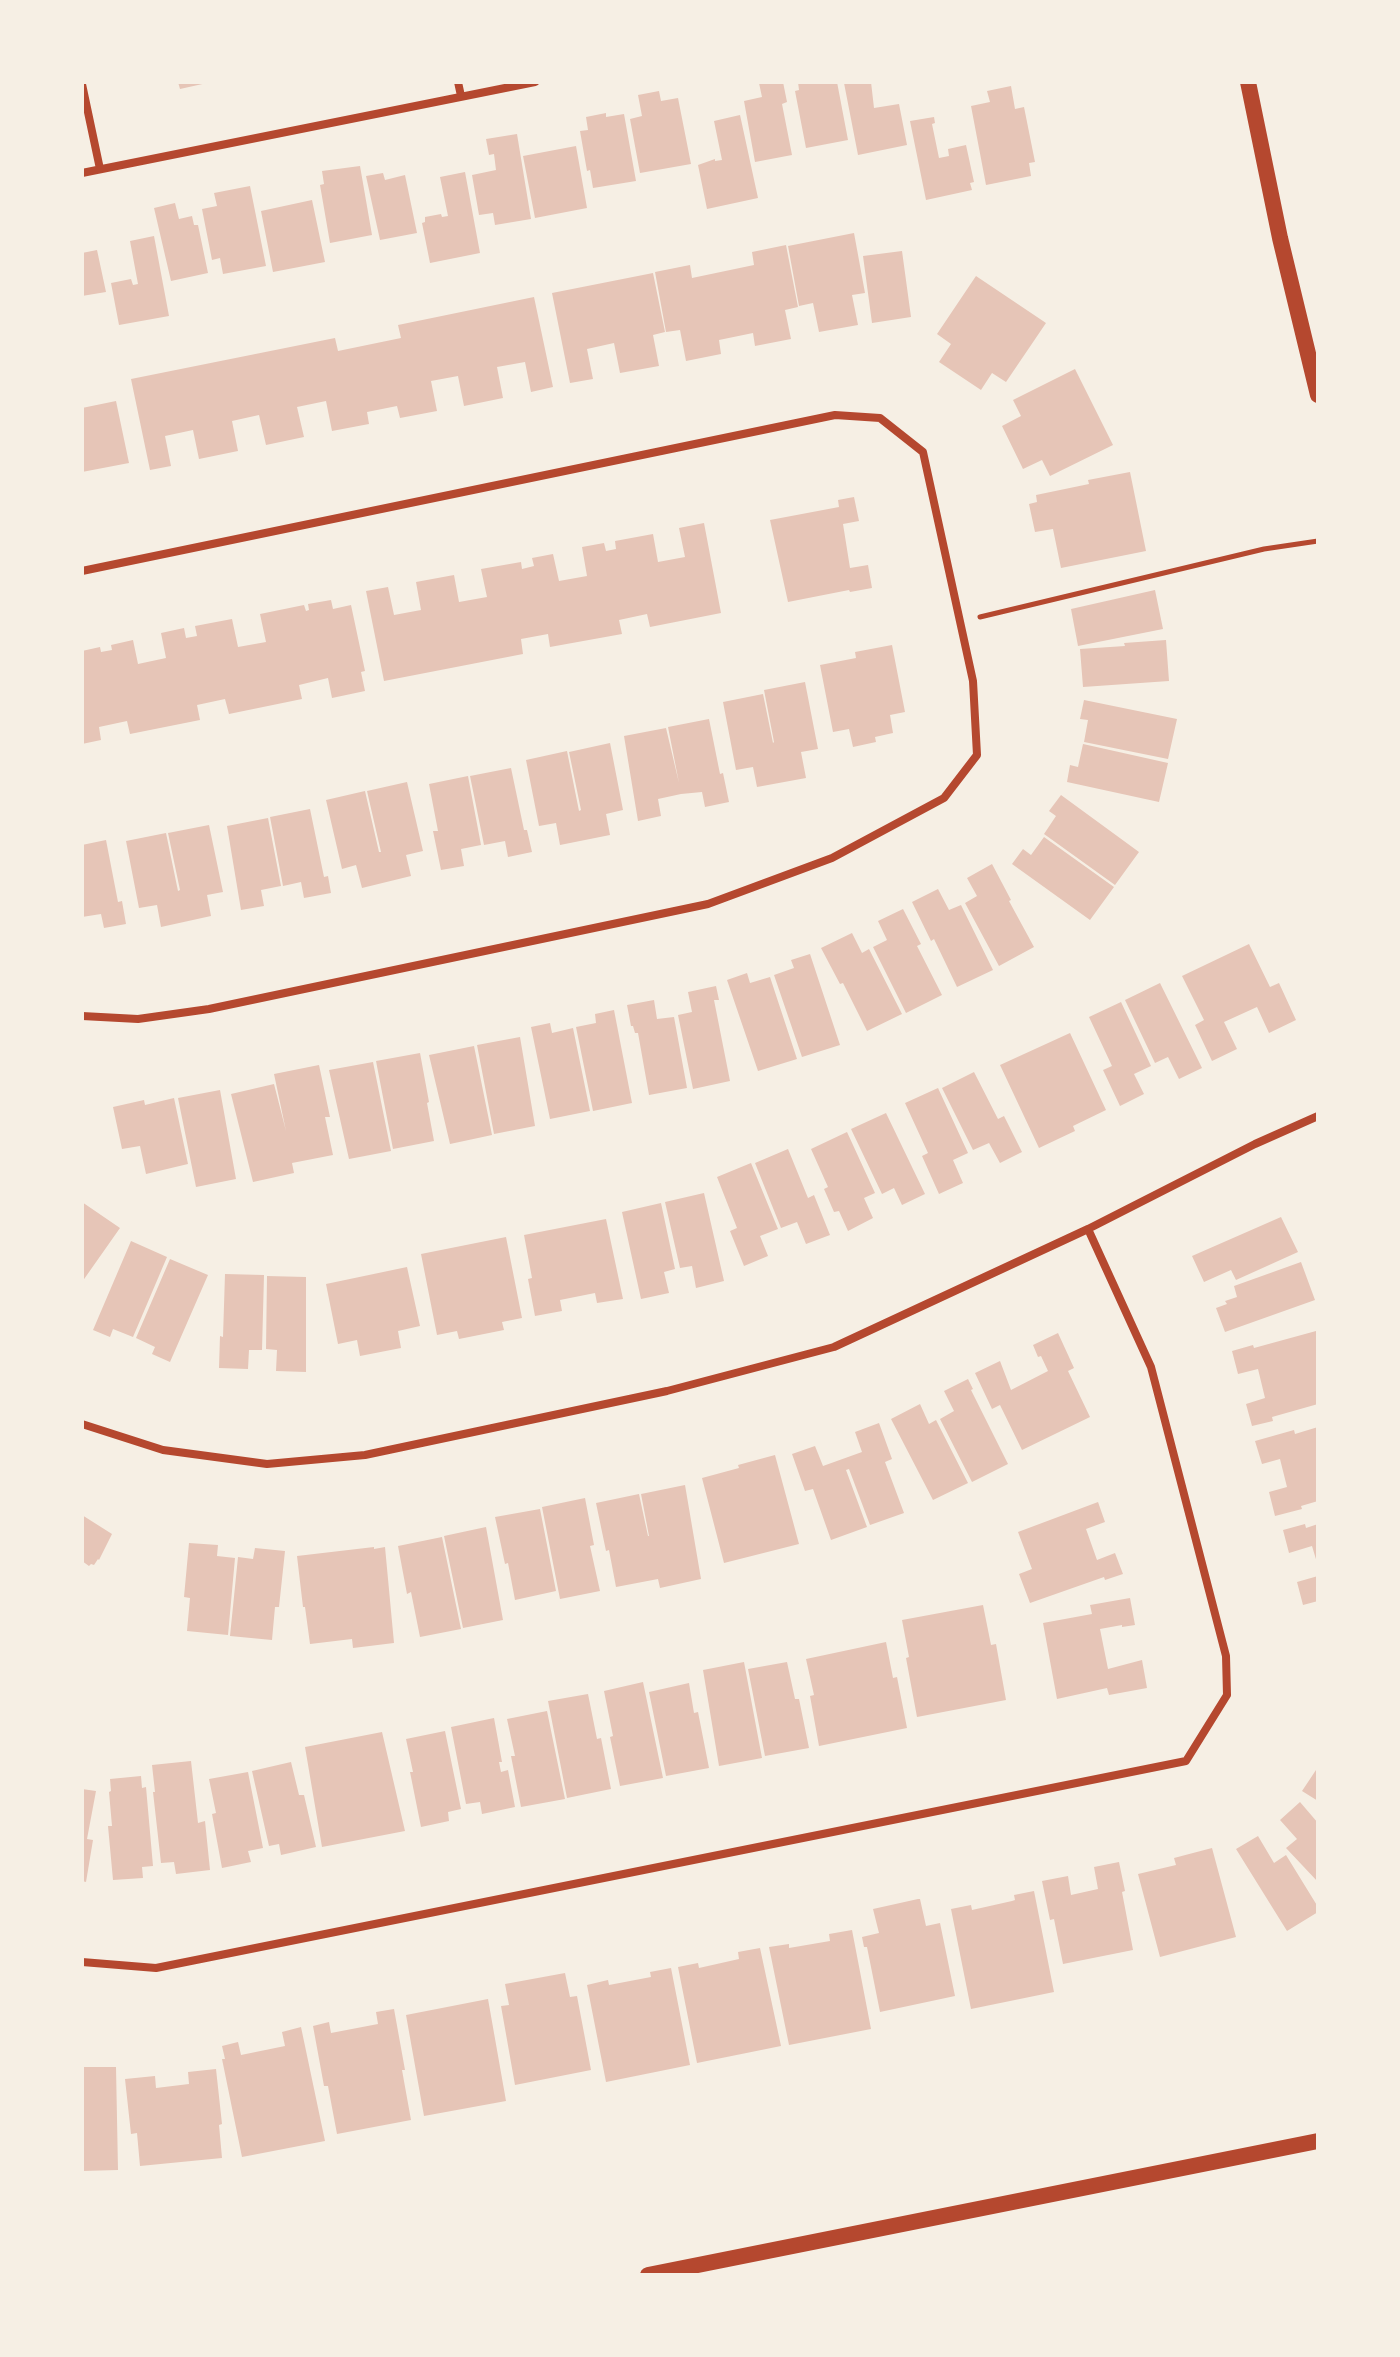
<!DOCTYPE html>
<html>
<head>
<meta charset="utf-8">
<style>
  body { margin:0 }
  #map { position:relative; width:1400px; height:2357px; overflow:hidden; background:#f6efe4; font-family:Mulish,sans-serif }
  canvas { display:block }
  .frame { position:absolute; inset:0; border:84px solid #f6efe4; pointer-events:none }
</style>
</head>
<body>
<div id="map">
<canvas width="1400" height="2357"></canvas>
<div class="frame"></div>
</div>
<script>
const c = document.querySelector('canvas').getContext('2d');
c.lineJoin = 'round';
function fill(path, color) { c.fillStyle = color; c.fill(path, 'evenodd'); }
const poly = rows => new Path2D(rows.map(r => 'M' + r).join(''));
function strokePath(path, color, width, dash) { c.strokeStyle = color; c.lineWidth = width; c.lineCap = dash ? 'butt' : 'round'; c.setLineDash(dash || []); c.stroke(path); }
fill(poly([
  [178,82,207,82,207,83,180,89],
  [783,82,787,102,782,104,792,155,755,162,744,101,762,97,759,83],
  [798,82,837,82,848,140,806,148,795,91,799,90],
  [851,82,871,82,874,108,899,104,907,145,858,155,844,83],
  [1011,86,1015,109,1024,107,1035,162,1029,163,1031,176,986,185,971,106,990,102,987,91],
  [659,91,661,101,678,98,691,164,640,173,630,119,642,116,638,95],
  [606,113,606,117,624,114,636,181,593,188,590,170,587,171,580,131,588,130,586,117],
  [740,115,758,198,707,209,698,165,715,159,715,161,722,160,714,121],
  [934,117,935,123,932,124,939,158,949,156,948,149,966,145,974,182,970,183,972,190,926,200,910,121],
  [517,134,531,219,495,225,493,213,479,215,472,175,496,170,494,154,489,155,486,139],
  [576,146,587,208,535,218,523,156],
  [360,166,372,235,330,243,320,185,324,184,322,171],
  [465,172,480,253,430,263,422,223,425,222,425,217,441,214,442,217,448,216,440,177],
  [383,173,385,180,405,175,417,233,380,240,366,176],
  [250,186,266,266,223,274,220,258,212,260,202,209,217,206,214,193],
  [312,200,325,262,273,272,261,211],
  [175,203,179,219,192,216,194,225,198,225,208,273,171,281,154,208],
  [854,233,865,293,852,295,858,325,819,332,813,303,799,306,788,246],
  [154,236,169,316,119,325,111,283,131,279,133,285,138,284,130,241],
  [786,245,798,307,785,310,791,339,755,346,753,333,719,340,721,354,686,361,680,330,666,332,655,272,690,265,692,278,754,265,752,252],
  [97,250,106,292,82,296,82,253],
  [902,251,911,317,872,323,863,256],
  [653,273,665,332,653,335,659,366,620,373,614,343,587,349,593,379,570,383,552,293],
  [976,276,1046,323,1006,382,992,373,981,390,939,362,951,344,937,334],
  [534,297,553,387,531,392,525,362,497,367,503,398,464,406,458,376,431,381,437,411,400,418,397,406,367,412,369,424,332,431,326,401,297,407,304,437,266,445,259,415,232,421,238,451,199,459,193,430,165,436,171,466,150,470,131,379,335,338,338,351,401,338,398,325],
  [1075,369,1113,445,1050,476,1042,460,1023,469,1002,426,1021,416,1013,400],
  [116,401,129,463,82,472,82,408],
  [1130,472,1146,551,1061,568,1053,529,1035,532,1029,504,1037,502,1036,495,1089,484,1088,480],
  [854,497,859,521,843,524,850,568,868,565,872,588,850,592,849,590,788,602,770,520,839,507,838,500],
  [704,523,721,613,650,627,647,614,619,620,622,634,550,647,548,634,521,639,523,654,384,681,366,591,388,587,394,615,421,610,416,582,454,575,459,602,487,597,481,569,521,562,522,569,534,566,532,558,553,554,559,581,587,576,582,547,604,543,606,551,616,549,615,541,653,534,658,562,685,557,679,528],
  [1155,590,1163,629,1078,646,1071,609],
  [331,600,333,609,351,605,365,671,361,672,365,691,332,698,328,678,299,685,302,699,229,714,225,699,197,705,200,720,130,734,127,721,99,727,101,740,82,744,82,651,100,647,101,652,112,650,111,645,133,640,138,664,166,658,161,633,184,628,186,638,197,636,195,626,232,619,238,647,266,642,260,614,304,605,306,611,309,610,308,604],
  [1166,640,1169,681,1083,687,1080,649,1125,646,1124,643],
  [892,645,905,712,890,715,893,733,875,737,876,742,853,747,849,729,833,732,820,665,856,658,855,652],
  [805,682,818,749,801,752,806,778,757,787,753,767,736,770,723,702,763,694,773,743,774,742,764,690],
  [1084,700,1177,719,1168,759,1084,742,1088,720,1080,719],
  [709,719,720,774,723,773,729,802,705,807,702,792,681,794,658,799,661,816,638,821,624,736,666,728,679,783,668,727],
  [610,743,623,810,606,814,610,835,560,845,556,823,539,826,526,760,567,751,579,811,581,810,569,752],
  [1083,744,1168,763,1159,802,1067,782,1070,765,1078,767],
  [511,768,524,830,527,830,532,852,508,857,505,841,484,845,470,776],
  [468,776,481,845,461,849,464,866,441,870,433,831,438,831,429,784],
  [407,782,423,851,406,855,411,876,362,888,356,865,342,869,326,800,365,791,379,852,381,852,367,791],
  [1061,795,1139,852,1115,885,1044,834,1056,816,1049,811],
  [310,809,324,877,328,876,331,893,304,898,301,882,283,886,270,817],
  [268,818,281,886,261,890,264,906,241,910,227,826],
  [209,825,223,892,207,895,211,916,161,927,157,905,139,908,126,841,166,833,178,891,180,890,168,833],
  [1044,837,1114,887,1090,920,1012,864,1023,849,1031,855],
  [106,840,118,902,122,901,126,924,104,928,101,914,82,917,82,845],
  [992,864,1011,900,1009,901,1034,947,999,966,965,903,977,896,967,878],
  [938,889,949,910,961,905,993,970,957,987,934,939,931,941,912,902],
  [903,909,921,944,917,946,942,995,906,1013,873,947,887,940,878,921],
  [852,933,862,953,869,949,902,1014,867,1031,843,983,840,984,821,948],
  [1249,944,1270,987,1279,983,1296,1020,1269,1033,1257,1007,1224,1022,1237,1049,1212,1061,1195,1025,1204,1020,1182,976],
  [810,954,840,1045,802,1057,774,975,794,968,791,960],
  [747,973,750,983,770,977,797,1059,758,1071,727,980],
  [1160,983,1202,1068,1179,1079,1168,1057,1155,1063,1125,1000],
  [716,986,719,1000,714,1000,730,1081,693,1089,678,1015,692,1012,688,992],
  [654,1000,657,1019,674,1017,687,1088,649,1095,638,1033,635,1033,633,1026,631,1026,627,1005],
  [1121,1002,1151,1066,1134,1074,1144,1094,1120,1106,1103,1070,1112,1066,1089,1017],
  [614,1010,632,1103,593,1111,576,1027,596,1023,595,1014],
  [550,1023,552,1033,573,1028,590,1111,550,1119,531,1027],
  [1070,1033,1106,1110,1073,1126,1075,1131,1039,1148,1000,1065],
  [520,1037,535,1126,494,1134,477,1045],
  [474,1046,492,1135,450,1144,429,1055],
  [420,1053,429,1102,427,1103,434,1141,393,1149,376,1061],
  [373,1062,391,1151,349,1159,329,1070],
  [319,1065,330,1117,325,1117,333,1155,292,1163,294,1173,253,1182,231,1094,274,1084,286,1131,274,1074],
  [974,1072,998,1119,1004,1116,1022,1152,1000,1163,989,1143,973,1150,942,1088],
  [938,1088,968,1153,953,1160,963,1183,939,1194,922,1156,928,1153,905,1103],
  [220,1090,236,1179,196,1187,178,1098],
  [174,1098,188,1164,146,1174,140,1146,122,1149,113,1107,144,1100,145,1105],
  [886,1113,925,1194,902,1205,894,1188,882,1194,851,1129],
  [847,1132,875,1193,864,1198,873,1218,848,1231,839,1211,834,1212,824,1189,828,1187,811,1149],
  [788,1149,808,1198,814,1195,830,1235,806,1244,797,1222,781,1228,755,1163],
  [751,1163,778,1229,760,1236,768,1256,744,1266,730,1231,737,1228,717,1177],
  [704,1193,724,1281,696,1288,692,1266,680,1268,665,1202],
  [82,1202,120,1228,82,1282],
  [661,1203,675,1269,664,1272,669,1293,641,1299,622,1212],
  [1281,1217,1298,1252,1236,1280,1231,1270,1204,1282,1192,1256],
  [606,1219,623,1299,597,1303,595,1293,560,1300,562,1311,535,1316,528,1279,532,1278,524,1235],
  [506,1237,522,1318,502,1322,504,1330,459,1339,457,1331,437,1335,421,1254],
  [131,1241,167,1257,133,1337,113,1329,110,1337,93,1330],
  [170,1259,208,1275,170,1362,152,1354,155,1347,136,1338],
  [1301,1262,1315,1300,1225,1332,1216,1308,1227,1304,1225,1301,1237,1297,1234,1286],
  [407,1267,420,1326,398,1331,401,1348,360,1356,357,1340,338,1344,326,1284],
  [225,1274,264,1275,262,1350,249,1350,248,1369,219,1368,220,1336,223,1337],
  [267,1276,306,1277,306,1372,276,1371,277,1350,266,1349],
  [1316,1331,1318,1337,1318,1404,1272,1417,1273,1421,1252,1426,1246,1404,1265,1398,1258,1369,1238,1374,1232,1351,1253,1345,1254,1348],
  [1058,1333,1074,1368,1068,1371,1090,1417,1022,1450,1000,1405,992,1409,975,1373,1000,1361,1011,1390,1048,1371,1041,1356,1038,1357,1033,1345],
  [968,1379,973,1389,971,1390,1008,1464,972,1482,940,1419,954,1411,944,1391],
  [920,1404,929,1424,936,1420,968,1483,933,1500,891,1419],
  [879,1423,892,1459,885,1462,904,1513,870,1525,849,1469,846,1470,867,1527,831,1540,813,1489,805,1491,792,1454,815,1446,823,1466,862,1452,855,1432],
  [1318,1427,1318,1501,1301,1506,1302,1509,1275,1516,1269,1492,1287,1487,1280,1459,1262,1464,1255,1441,1294,1430,1295,1434],
  [775,1455,799,1544,724,1563,702,1478,739,1468,738,1465],
  [685,1485,701,1579,660,1588,658,1579,616,1587,609,1550,606,1551,596,1503,639,1494,648,1536,649,1536,641,1494],
  [585,1498,594,1545,590,1546,600,1591,560,1599,542,1507],
  [1098,1502,1105,1522,1086,1529,1097,1560,1115,1553,1123,1574,1105,1580,1104,1577,1030,1603,1019,1574,1032,1569,1018,1532],
  [540,1509,556,1591,515,1600,508,1563,505,1564,495,1517],
  [82,1515,112,1534,99,1560,98,1559,94,1565,91,1564,89,1566,82,1561],
  [1305,1524,1306,1528,1318,1524,1318,1566,1312,1546,1289,1553,1283,1530],
  [486,1527,503,1620,463,1628,444,1536],
  [442,1537,461,1629,420,1637,411,1592,407,1594,398,1546],
  [189,1543,218,1545,217,1556,235,1558,228,1635,187,1631,190,1598,184,1597],
  [374,1547,374,1549,385,1547,394,1643,353,1648,352,1639,310,1644,305,1607,303,1607,297,1556],
  [255,1548,285,1551,279,1607,275,1607,272,1640,230,1636,238,1557,253,1559],
  [1318,1576,1318,1601,1303,1605,1297,1582],
  [1130,1598,1135,1625,1122,1627,1122,1625,1100,1629,1108,1669,1142,1660,1147,1688,1109,1695,1107,1688,1057,1699,1043,1623,1092,1614,1090,1605],
  [983,1605,991,1645,996,1644,1006,1700,917,1717,906,1658,909,1657,902,1620],
  [886,1642,893,1678,897,1677,907,1728,819,1746,810,1696,814,1695,806,1659],
  [744,1662,762,1758,719,1766,703,1670],
  [787,1662,795,1699,799,1699,809,1748,765,1756,748,1669],
  [643,1682,663,1778,620,1786,610,1737,613,1736,604,1691],
  [689,1683,694,1713,698,1712,709,1768,666,1776,649,1692],
  [588,1694,597,1739,601,1738,611,1789,567,1798,548,1701],
  [547,1711,565,1799,521,1807,511,1756,515,1756,507,1719],
  [494,1718,502,1762,499,1762,501,1772,508,1770,515,1807,482,1814,480,1802,466,1804,451,1727],
  [445,1731,461,1809,448,1812,449,1821,421,1827,410,1772,413,1772,406,1739],
  [382,1732,405,1831,322,1847,305,1747],
  [191,1761,198,1823,205,1821,210,1870,176,1874,174,1862,161,1863,153,1792,155,1792,152,1765],
  [291,1762,299,1795,304,1795,316,1847,281,1855,279,1844,269,1846,252,1771],
  [1316,1770,1318,1771,1318,1801,1302,1791],
  [248,1772,263,1848,248,1851,251,1862,222,1868,212,1814,216,1813,209,1779],
  [141,1776,142,1788,146,1787,153,1866,142,1867,143,1878,113,1880,108,1826,112,1826,109,1792,111,1791,110,1779],
  [82,1789,96,1791,87,1839,93,1840,86,1882,82,1881],
  [1300,1802,1318,1823,1318,1882,1286,1848,1297,1839,1280,1820],
  [1258,1836,1274,1863,1286,1855,1318,1907,1318,1912,1287,1931,1236,1849],
  [1212,1848,1236,1937,1160,1957,1138,1874,1176,1865,1174,1858],
  [1119,1862,1125,1891,1122,1892,1133,1950,1063,1964,1054,1919,1050,1920,1042,1881,1068,1876,1071,1895,1098,1889,1094,1867],
  [1034,1891,1054,1992,971,2009,951,1909,971,1905,972,1910,1012,1901,1015,1900,1014,1895],
  [918,1899,920,1899,926,1926,940,1923,955,1996,880,2012,867,1947,864,1947,862,1937,879,1933,873,1909],
  [852,1930,871,2029,789,2045,769,1947,789,1944,789,1948,830,1941,829,1934],
  [760,1948,781,2046,697,2063,678,1967,698,1963,699,1968,739,1959,738,1952],
  [671,1968,690,2065,606,2082,587,1985,608,1980,609,1985,651,1977,650,1972],
  [565,1973,570,1997,577,1996,591,2070,515,2085,501,2006,509,2005,505,1984],
  [488,1999,506,2101,424,2116,406,2015],
  [394,2009,405,2070,402,2070,411,2120,337,2134,328,2086,324,2086,313,2026,329,2022,331,2033,378,2024,376,2012],
  [301,2027,325,2141,242,2157,222,2059,225,2059,222,2046,238,2042,241,2055,285,2046,282,2032],
  [82,2067,116,2067,118,2170,82,2171],
  [216,2069,222,2124,219,2125,222,2158,140,2166,137,2133,131,2134,125,2079,155,2076,156,2088,189,2084,188,2072]
]), '#e6c5b7');
strokePath(poly([
  [980,617,1264,549,1318,541]
]), '#b5482f', 5);
strokePath(poly([
  [458,82,461,96],
  [82,84,100,169],
  [82,173,535,82],
  [82,571,835,415,880,418,923,452,973,681,977,755,944,798,832,858,708,904,209,1009,138,1019,82,1016],
  [82,1424,163,1450,267,1464,365,1455,667,1391,834,1347,1088,1229,1255,1144,1318,1116],
  [82,1962,156,1968,1186,1761,1227,1695,1226,1656,1151,1367,1088,1229]
]), '#b5482f', 8);
strokePath(poly([
  [1248,82,1280,238,1318,395],
  [648,2275,1318,2141]
]), '#b5482f', 16);
</script>
</body>
</html>
